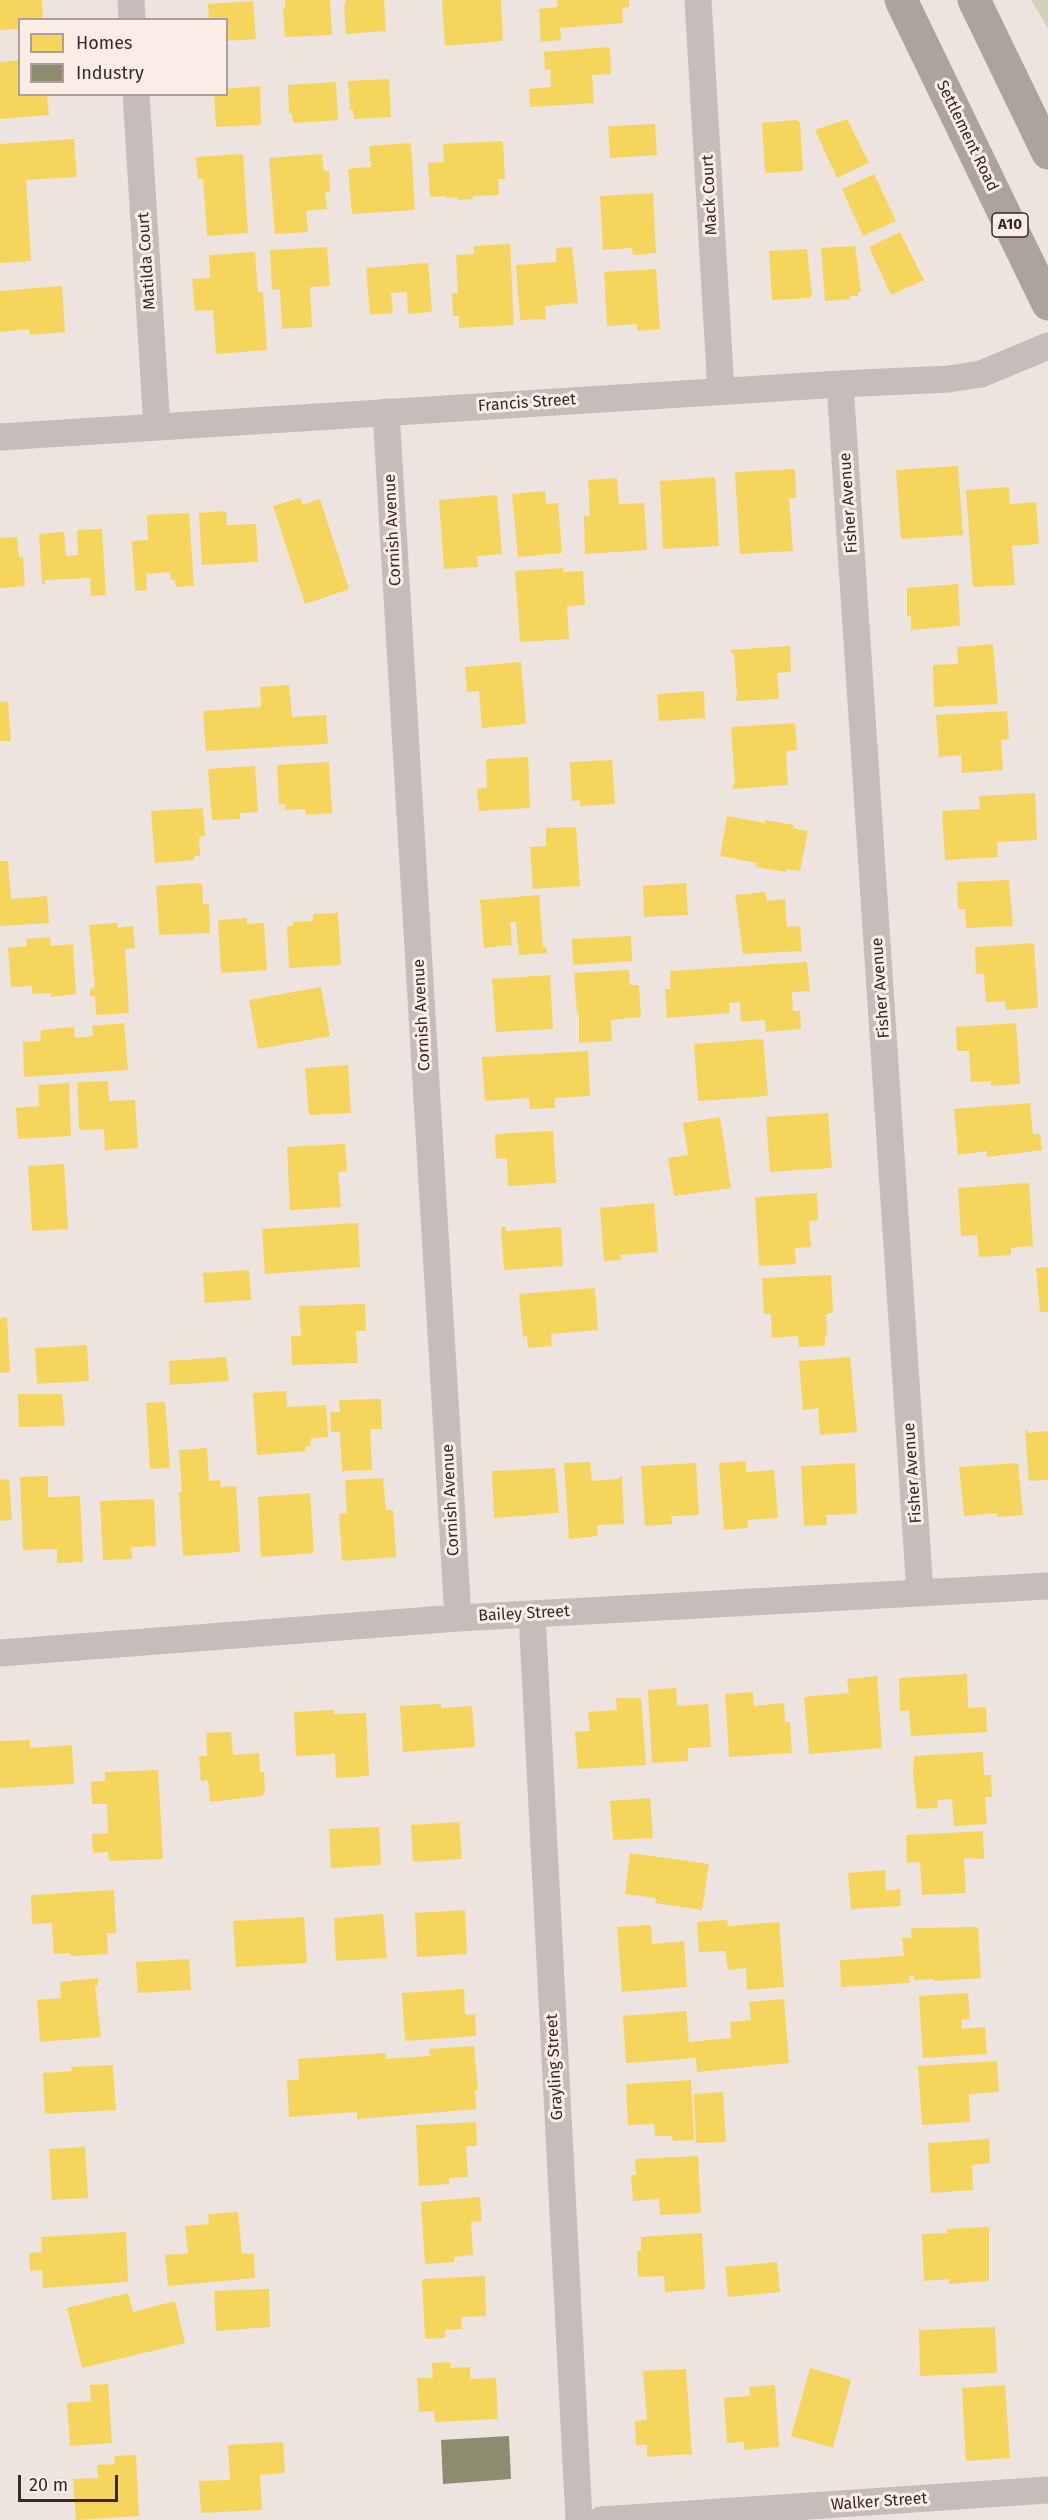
<!DOCTYPE html>
<html>
<head>
<meta charset="utf-8">
<style>
  body { margin:0 }
  #map { position:relative; width:1048px; height:2520px; overflow:hidden; background:#ede4df; font-family:"Fira Sans",sans-serif }
  canvas { display:block }
  .legend { position:absolute; left:18px; top:18px; width:210px; height:78px; box-sizing:border-box; background:#faede6; border:2px solid #ac9f9a; margin:0; padding:8px 10px; list-style:none; font-size:18px; color:#372927 }
  .legend li { display:flex; align-items:center; gap:12px; height:30px }
  .legend b { width:30px; border:2px solid #ac9f9a }
  .scale { position:absolute; left:18px; top:2475px; width:100px; height:27px; box-sizing:border-box; border:3px solid #372927; border-top:0; padding-left:8px; font-size:18px; line-height:21px; white-space:nowrap; color:#372927; -webkit-text-stroke:4px #faede6; paint-order:stroke }
</style>
</head>
<body>
<div id="map">
<canvas width="1048" height="2520"></canvas>
<ul class="legend">
<li><b style="height:16px;background:#f6d55c"></b>Homes</li>
<li><b style="height:16px;background:#8c8c6e"></b>Industry</li>
</ul>
<div class="scale">20 m</div>
</div>
<script>
const c = document.querySelector('canvas').getContext('2d');
c.lineJoin = 'round';
function fill(path, color) { c.fillStyle = color; c.fill(path, 'evenodd'); }
const poly = rows => new Path2D(rows.map(r => 'M' + r).join(''));
function strokePath(path, color, width, dash) { c.strokeStyle = color; c.lineWidth = width; c.lineCap = dash ? 'butt' : 'round'; c.setLineDash(dash || []); c.stroke(path); }
function drawText(font, color, halo, rows, align = 'center') {
  c.font = font + ' "Fira Sans",sans-serif'; c.lineWidth = 6; c.setLineDash([]); c.textBaseline = 'middle'; c.strokeStyle = halo; c.fillStyle = color; for (const [text, x, y, turn = 0] of rows) {
    c.save(); c.translate(x, y); c.rotate((+turn || 0) * Math.PI / 180); c.textAlign = isNaN(turn) ? turn : align; if (halo) c.strokeText(text, 0, 0); c.fillText(text, 0, 0); c.restore();
  }
}
fill(poly([
  [1031,0,1048,0,1048,28]
]), '#d3d2b8');
fill(poly([
  [0,0,42,0,43,20,20,20,20,29,0,30],
  [285,0,330,0,332,35,285,37,283,8,285,8],
  [346,0,384,0,386,31,346,34,344,5,346,4],
  [442,0,501,0,503,41,445,46],
  [557,0,629,0,629,7,622,8,623,23,560,28,561,40,541,42,539,9,558,7],
  [253,1,256,39,226,41,226,20,209,20,208,4],
  [610,47,611,74,592,75,594,103,530,107,529,89,551,87,550,69,545,70,544,52],
  [20,60,20,94,47,94,49,115,0,119,0,62],
  [389,79,391,117,354,119,353,110,350,110,348,81],
  [336,82,338,120,293,123,292,113,289,114,288,85],
  [260,86,261,125,216,127,214,94,226,94,226,89],
  [847,119,869,163,837,178,815,130],
  [796,120,800,122,803,171,765,173,762,123],
  [655,124,657,155,610,158,608,126],
  [74,139,77,177,26,180,31,261,0,263,0,144],
  [503,141,505,179,498,179,499,195,473,196,473,199,458,200,458,197,446,198,446,196,430,197,428,163,444,162,443,144],
  [411,143,415,210,352,214,348,169,371,167,369,146],
  [243,154,248,233,207,236,203,179,198,179,196,157],
  [322,154,324,171,329,171,330,192,325,193,327,209,306,211,308,232,275,234,269,158],
  [874,174,896,221,863,236,842,189],
  [653,193,656,253,633,255,632,248,603,250,600,196],
  [900,232,924,280,891,295,869,247],
  [510,244,514,325,459,328,459,316,453,316,452,293,458,293,456,255,474,254,474,246],
  [855,246,861,292,858,292,858,296,850,296,850,299,825,301,821,248],
  [327,247,330,286,310,287,312,327,282,329,280,289,272,290,270,250],
  [572,247,578,303,545,306,546,319,520,320,516,265,556,262,556,248],
  [807,249,812,295,810,298,772,300,769,251],
  [255,252,258,293,263,292,267,350,216,354,213,310,195,311,192,279,210,278,209,255],
  [428,263,432,312,408,314,407,292,391,293,393,313,370,315,366,268],
  [656,269,660,329,637,331,637,324,607,326,604,272],
  [62,286,65,332,30,335,29,329,0,332,0,291],
  [958,466,963,535,901,539,896,470],
  [795,469,796,498,789,498,793,551,740,554,735,472],
  [715,477,719,546,663,549,660,481],
  [617,478,619,504,644,503,647,550,585,554,584,516,590,516,588,480],
  [1009,487,1010,504,1036,502,1039,544,1012,546,1015,585,973,587,966,490],
  [545,491,546,504,558,503,562,553,518,557,512,494],
  [497,495,502,554,477,556,478,567,444,569,439,500],
  [300,498,302,505,320,499,349,589,305,604,273,506],
  [226,511,227,525,256,524,258,562,202,565,199,513],
  [189,513,194,586,176,587,175,580,171,580,170,572,146,574,147,590,135,591,132,541,148,540,147,515],
  [102,529,106,595,91,596,90,578,45,580,45,584,42,584,39,534,64,532,66,556,78,555,77,530],
  [17,537,19,557,23,557,25,586,0,588,0,538],
  [563,568,564,572,583,571,585,605,567,606,569,639,520,642,515,571],
  [958,584,960,626,911,630,911,616,907,616,907,588],
  [993,644,998,704,934,707,933,665,958,664,957,647],
  [790,646,791,672,777,673,779,699,735,701,737,696,734,655,730,650],
  [521,662,526,724,482,728,479,691,467,692,465,667],
  [289,685,292,717,326,715,328,744,206,751,203,711,261,707,260,687],
  [704,691,705,718,659,721,657,694],
  [8,701,11,741,0,741,0,702],
  [1007,711,1009,739,1001,740,1003,770,962,773,961,755,939,757,936,715],
  [795,723,797,750,786,751,788,785,733,789,733,784,735,784,731,727],
  [528,757,530,808,479,811,477,789,487,788,486,759],
  [612,760,615,804,580,806,580,800,572,801,570,762],
  [329,762,332,813,306,815,305,809,285,810,285,804,279,805,277,765],
  [255,766,258,812,240,813,240,819,212,820,208,769],
  [1035,793,1037,840,997,842,998,857,945,860,942,811,980,809,979,796],
  [203,808,205,836,199,837,200,856,194,856,194,860,155,863,151,811],
  [727,816,765,823,765,820,794,825,793,828,808,831,800,871,787,869,786,872,756,867,757,863,720,856],
  [576,827,580,886,533,889,530,847,546,846,546,828],
  [0,861,8,861,11,899,47,896,49,923,0,926],
  [1009,880,1013,926,966,928,965,909,958,909,957,882],
  [195,883,202,884,203,904,209,904,210,933,159,935,156,886],
  [686,883,688,915,644,917,643,886],
  [765,892,767,901,785,899,787,927,800,926,802,951,743,954,735,895],
  [539,895,543,947,546,947,547,953,519,955,516,922,510,922,512,945,484,948,480,900],
  [338,913,341,965,289,968,287,926,293,926,293,922,313,921,313,914],
  [247,918,247,924,264,923,267,970,221,973,218,920],
  [117,923,118,928,133,926,135,948,125,949,129,1013,96,1015,95,996,90,996,90,990,95,987,89,925],
  [631,936,632,961,573,965,572,939],
  [50,937,51,946,73,944,76,994,51,997,51,993,32,994,32,986,11,987,8,948,27,946,26,939],
  [1034,943,1038,1008,1006,1010,1005,1001,986,1002,984,974,976,974,975,947],
  [807,962,810,991,792,992,793,1011,800,1011,801,1029,766,1032,765,1020,741,1022,740,1002,729,1003,730,1013,667,1018,665,989,670,989,670,971],
  [629,970,630,985,639,985,641,1017,611,1020,612,1041,579,1043,579,1013,577,1013,574,973],
  [550,975,553,1029,496,1032,492,979],
  [321,987,330,1036,258,1049,249,1000],
  [124,1023,128,1070,24,1077,23,1042,40,1041,41,1030,74,1027,75,1038,93,1036,92,1026],
  [1016,1023,1020,1084,991,1086,991,1081,971,1082,969,1051,957,1051,956,1027],
  [763,1039,768,1096,698,1101,694,1044],
  [588,1051,590,1096,555,1098,555,1108,530,1109,529,1098,485,1101,482,1057],
  [348,1065,351,1113,309,1115,305,1068],
  [108,1081,109,1101,135,1100,138,1148,105,1150,104,1129,81,1130,79,1128,77,1082],
  [69,1083,71,1136,18,1139,16,1108,39,1106,38,1085],
  [1030,1103,1033,1134,1040,1134,1042,1150,987,1157,987,1151,958,1155,954,1109],
  [828,1113,832,1168,770,1172,766,1117],
  [720,1117,731,1188,674,1196,668,1158,688,1155,683,1123],
  [553,1131,556,1183,508,1186,507,1158,496,1159,495,1134],
  [345,1144,347,1171,338,1172,341,1207,290,1210,287,1147],
  [64,1164,68,1229,32,1231,28,1166],
  [1029,1183,1033,1246,1011,1248,1011,1255,979,1257,977,1235,961,1236,958,1188],
  [817,1193,818,1220,809,1221,811,1247,795,1248,796,1264,759,1266,755,1197],
  [654,1203,658,1252,620,1255,621,1260,604,1261,600,1208],
  [358,1223,360,1267,265,1274,262,1229],
  [501,1227,506,1227,506,1231,561,1227,563,1266,504,1270],
  [1048,1267,1048,1312,1040,1312,1036,1268],
  [249,1270,251,1300,205,1303,203,1273],
  [831,1275,833,1313,826,1314,827,1335,825,1336,825,1346,799,1347,798,1336,772,1338,771,1314,764,1314,762,1278],
  [595,1288,598,1330,551,1334,552,1346,528,1348,527,1336,523,1337,519,1294],
  [365,1304,366,1331,356,1331,358,1363,292,1365,291,1336,301,1336,299,1306],
  [7,1317,10,1372,0,1373,0,1318],
  [87,1345,89,1381,37,1384,35,1348],
  [226,1357,229,1381,170,1385,169,1361],
  [850,1357,857,1432,820,1435,818,1408,803,1410,799,1361],
  [286,1391,287,1407,326,1405,328,1437,311,1438,311,1446,305,1447,306,1451,257,1455,253,1393],
  [18,1394,62,1394,65,1426,19,1427],
  [381,1399,382,1429,370,1429,372,1470,342,1471,340,1432,331,1432,330,1412,340,1412,339,1400],
  [165,1402,170,1468,150,1469,146,1403],
  [1028,1430,1028,1433,1048,1431,1048,1480,1029,1481,1025,1431],
  [207,1448,209,1481,220,1480,221,1487,236,1486,240,1552,183,1556,179,1492,182,1492,179,1450],
  [746,1461,746,1472,774,1470,778,1518,747,1520,748,1528,724,1530,719,1463],
  [590,1462,592,1481,619,1479,619,1477,622,1476,624,1524,597,1525,598,1536,569,1539,564,1463],
  [696,1463,699,1515,671,1516,672,1524,645,1526,641,1466],
  [855,1463,857,1514,826,1515,827,1525,804,1526,801,1466],
  [1018,1463,1023,1515,997,1517,997,1513,964,1516,959,1467],
  [555,1468,559,1513,494,1518,492,1471],
  [48,1476,48,1497,80,1496,83,1562,57,1563,57,1549,23,1550,20,1477],
  [383,1478,386,1510,393,1510,396,1557,342,1561,339,1514,347,1513,345,1480],
  [9,1479,12,1520,0,1521,0,1480],
  [310,1493,314,1553,261,1557,258,1497],
  [154,1499,156,1546,131,1547,132,1559,103,1560,100,1501],
  [967,1674,968,1708,986,1707,987,1732,911,1736,909,1710,900,1711,899,1678],
  [877,1676,882,1748,809,1754,804,1697,849,1693,847,1679],
  [676,1688,677,1706,708,1704,711,1747,688,1748,688,1761,652,1763,648,1690],
  [753,1692,754,1706,784,1703,785,1722,790,1722,792,1753,729,1757,725,1694],
  [616,1698,641,1698,646,1765,578,1769,575,1732,590,1731,588,1712,617,1710],
  [441,1704,441,1708,472,1706,475,1747,403,1752,400,1706],
  [334,1710,334,1714,366,1713,369,1776,336,1778,335,1754,296,1756,294,1712],
  [231,1732,233,1755,259,1753,260,1772,264,1772,265,1793,261,1796,210,1802,208,1780,201,1781,199,1756,207,1756,206,1733],
  [30,1740,30,1748,72,1745,74,1784,0,1788,0,1741],
  [983,1752,984,1775,991,1775,992,1797,985,1797,987,1824,954,1826,952,1799,937,1800,938,1808,917,1809,913,1774,914,1756],
  [158,1770,163,1859,109,1861,108,1852,93,1853,92,1834,108,1833,107,1804,92,1804,91,1782,105,1781,105,1772],
  [650,1798,653,1838,613,1840,610,1801],
  [459,1822,462,1859,413,1862,411,1825],
  [379,1827,381,1865,331,1868,329,1829],
  [983,1831,984,1859,964,1858,966,1893,922,1895,920,1862,907,1863,906,1835],
  [630,1853,709,1864,702,1910,655,1903,656,1898,625,1894],
  [885,1870,886,1891,900,1889,901,1906,851,1909,848,1873],
  [114,1890,116,1933,107,1933,108,1954,71,1956,70,1953,54,1954,52,1923,32,1924,31,1895],
  [465,1910,467,1954,417,1957,415,1913],
  [383,1914,387,1958,336,1961,334,1918],
  [304,1917,307,1963,236,1967,233,1921],
  [727,1920,728,1926,779,1922,784,1987,747,1990,746,1968,728,1970,725,1951,699,1952,697,1922],
  [651,1925,652,1944,684,1941,687,1987,622,1992,617,1927],
  [978,1927,981,1978,934,1981,934,1979,914,1980,914,1976,909,1976,910,1983,841,1987,840,1960,904,1956,902,1938,912,1938,911,1928],
  [189,1959,191,1990,138,1993,136,1962],
  [98,1978,98,1986,95,1985,101,2037,40,2042,37,2000,61,1998,60,1982],
  [464,1989,465,2015,475,2014,476,2036,405,2041,402,1993],
  [968,1993,970,2019,961,2020,962,2029,985,2027,987,2054,923,2058,919,1996],
  [784,1999,789,2063,697,2072,696,2058,626,2063,623,2016,686,2011,689,2042,731,2038,730,2022,751,2020,749,2002],
  [474,2046,478,2090,475,2090,476,2109,357,2119,357,2112,289,2117,287,2080,299,2080,298,2059,386,2053,386,2059,430,2056,429,2049],
  [997,2061,999,2092,969,2094,970,2122,922,2125,918,2066],
  [113,2065,116,2110,45,2114,43,2073,72,2071,71,2067],
  [691,2080,694,2140,673,2141,672,2136,655,2136,654,2124,628,2125,626,2084],
  [723,2092,726,2142,696,2143,694,2094],
  [476,2122,477,2146,466,2146,468,2177,449,2178,449,2184,419,2186,416,2125],
  [989,2139,990,2163,972,2165,973,2190,931,2193,928,2143],
  [85,2147,88,2198,52,2200,49,2149],
  [698,2156,701,2213,660,2215,659,2199,633,2201,631,2175,636,2175,635,2159],
  [480,2197,482,2221,471,2222,473,2255,454,2257,454,2262,425,2264,421,2202],
  [238,2212,242,2254,254,2253,255,2278,168,2286,165,2255,188,2253,185,2226,209,2224,208,2214],
  [989,2227,989,2281,949,2284,949,2279,924,2281,922,2234,947,2233,947,2229],
  [126,2232,128,2282,43,2288,42,2270,30,2271,29,2253,42,2252,41,2237],
  [702,2233,705,2289,665,2292,664,2276,638,2277,637,2251,641,2251,641,2237],
  [777,2262,780,2292,728,2297,725,2267],
  [485,2276,486,2316,461,2317,462,2329,445,2330,445,2338,425,2339,422,2279],
  [269,2289,270,2327,216,2331,214,2291],
  [128,2293,133,2312,175,2301,185,2343,82,2368,67,2308],
  [995,2327,997,2373,920,2376,919,2330],
  [451,2362,451,2368,470,2367,470,2379,496,2378,498,2419,435,2422,434,2411,419,2412,417,2378,433,2378,432,2363],
  [810,2368,851,2380,833,2448,791,2436],
  [686,2369,692,2454,647,2457,647,2445,636,2445,635,2421,647,2420,643,2371],
  [108,2384,112,2443,70,2446,67,2403,91,2401,90,2385],
  [775,2385,779,2447,744,2450,744,2442,727,2443,724,2398,750,2396,749,2387],
  [1005,2385,1010,2458,966,2461,962,2388],
  [283,2442,285,2473,260,2475,262,2510,201,2513,199,2481,230,2480,228,2445],
  [136,2455,139,2516,76,2520,73,2479,98,2478,97,2465,115,2464,114,2456]
]), '#f6d55c');
fill(poly([
  [509,2436,511,2479,443,2484,441,2440]
]), '#8c8c6e');
strokePath(poly([
  [131,0,132,20],
  [698,0,721,391],
  [136,94,157,427],
  [840,384,920,1593],
  [386,412,458,1618],
  [0,437,840,384,949,379,981,374,1048,346],
  [532,1614,579,2520],
  [0,1653,458,1618,1048,1586],
  [601,2520,1048,2490]
]), '#c6bcb9', 27);
strokePath(poly([
  [901,0,1048,304],
  [974,0,1048,153]
]), '#aca39e', 33);
for (const [x, y, w] of [
  [1010,225,36]
]) { const box = new Path2D(); box.roundRect(x - w / 2, y - 12, w, 24, 4.5); c.fillStyle = '#faede6'; c.fill(box); strokePath(box, '#372927', 1.5); }
drawText('bold 15px', '#372927', null, [
  ["A10",1010,225]
]);
drawText('16px', '#372927', '#faede6', [
  ["Settlement Road",967,136,64],
  ["Mack Court",710,195,-93],
  ["Matilda Court",147,261,-94],
  ["Francis Street",527,403,-4],
  ["Fisher Avenue",849,503,-94],
  ["Cornish Avenue",393,530,-93],
  ["Fisher Avenue",881,988,-94],
  ["Cornish Avenue",422,1015,-93],
  ["Fisher Avenue",913,1473,-94],
  ["Cornish Avenue",451,1500,-93],
  ["Bailey Street",524,1614,-3],
  ["Grayling Street",555,2067,-93],
  ["Walker Street",879,2502,-4]
]);
</script>
</body>
</html>
